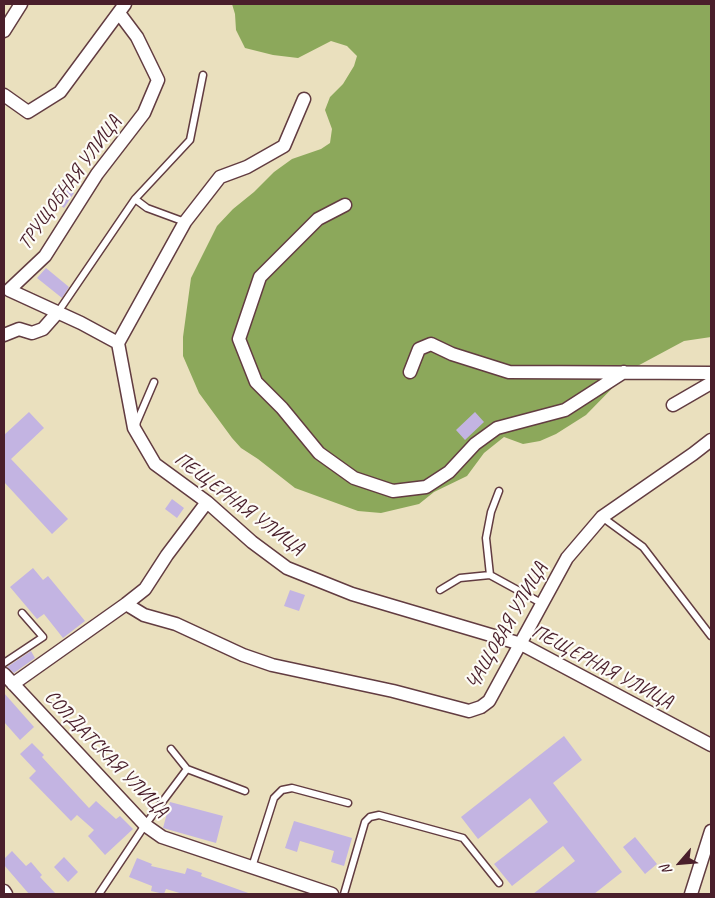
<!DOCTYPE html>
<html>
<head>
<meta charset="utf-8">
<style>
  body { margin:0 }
  #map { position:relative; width:715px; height:898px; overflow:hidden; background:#eae0be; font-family:Caveat,sans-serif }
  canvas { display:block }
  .frame { position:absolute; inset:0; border:5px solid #4a1f2b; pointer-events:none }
  .north { position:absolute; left:655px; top:838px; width:50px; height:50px; -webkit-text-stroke:4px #fdfcf7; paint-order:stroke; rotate:243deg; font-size:14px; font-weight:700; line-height:20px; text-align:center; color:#4a1f2b }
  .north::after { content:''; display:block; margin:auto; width:18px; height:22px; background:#4a1f2b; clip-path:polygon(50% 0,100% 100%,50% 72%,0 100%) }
</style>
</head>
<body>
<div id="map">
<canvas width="715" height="898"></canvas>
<div class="frame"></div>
<div class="north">N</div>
</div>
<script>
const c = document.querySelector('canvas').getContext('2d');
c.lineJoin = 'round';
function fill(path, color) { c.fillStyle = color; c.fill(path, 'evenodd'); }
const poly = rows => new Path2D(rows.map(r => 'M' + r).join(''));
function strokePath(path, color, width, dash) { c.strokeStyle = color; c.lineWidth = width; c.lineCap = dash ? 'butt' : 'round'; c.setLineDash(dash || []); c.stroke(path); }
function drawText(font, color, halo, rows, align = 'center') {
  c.font = font + ' Caveat,sans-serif'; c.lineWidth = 4.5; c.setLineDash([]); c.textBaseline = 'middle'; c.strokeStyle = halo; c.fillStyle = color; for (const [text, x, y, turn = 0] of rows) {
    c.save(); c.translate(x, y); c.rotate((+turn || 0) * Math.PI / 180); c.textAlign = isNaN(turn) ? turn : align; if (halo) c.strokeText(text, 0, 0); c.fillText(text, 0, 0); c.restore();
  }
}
fill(poly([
  [232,4,711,4,711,337,684,341,630,370,586,415,556,434,540,441,523,444,504,437,484,453,467,476,434,492,419,504,381,513,358,511,295,488,258,459,241,448,232,438,199,393,183,356,183,337,191,278,217,226,233,209,254,192,274,172,292,159,321,149,330,143,332,129,325,110,330,97,343,84,354,66,357,56,347,46,331,41,298,58,273,55,245,48,236,30,235,14]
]), '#8ca85b');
fill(poly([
  [60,183,74,193,64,208,50,198],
  [46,268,69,287,62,298,37,278],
  [29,412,44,428,11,459,68,519,52,534,4,482,4,435],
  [475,412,484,422,465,440,456,430],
  [172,499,184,508,177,518,165,509],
  [33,568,43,580,48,576,85,621,63,638,44,614,37,619,10,587],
  [290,590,305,595,299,611,284,606],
  [31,651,35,658,14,673,7,667],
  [4,693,34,727,20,740,4,722],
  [564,736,582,760,553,783,622,872,594,894,533,894,575,861,563,846,512,886,494,864,548,822,530,798,478,839,461,817],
  [32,743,44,755,42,757,89,808,96,801,116,819,120,816,133,829,105,855,88,836,94,830,77,815,71,821,29,778,36,771,20,754],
  [170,802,223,816,216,843,163,828],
  [294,821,352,838,344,866,331,862,334,851,300,841,297,852,285,848],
  [635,837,657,864,645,874,623,847],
  [12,851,26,866,31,862,42,875,40,877,56,894,29,894,4,865,4,859],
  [64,857,78,872,68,882,54,867],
  [137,858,152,864,151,866,185,874,187,868,202,873,201,876,251,894,183,894,166,889,164,894,151,891,152,886,129,877]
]), '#c3b4e2');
const service = poly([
  [135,199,190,140,203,75],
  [58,312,135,199,147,208,185,222],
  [136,424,154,382],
  [602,517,643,547,711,636],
  [490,575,486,538,491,512,499,491],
  [440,590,460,578,490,575,543,604],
  [4,663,43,637,22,613],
  [171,749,187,769],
  [252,867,274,798,282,790,292,788,348,803],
  [99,894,145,825,187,769,245,791],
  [344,894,365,822,370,817,379,815,463,838,499,883]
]);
const minor = poly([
  [4,31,21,4],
  [4,95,28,112,60,92,125,4],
  [304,99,284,146,247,167,220,177,185,222,118,343,134,428,155,464,207,502,252,542,287,568,352,594,521,644,711,745],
  [345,205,318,219,260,277,239,339,256,382,282,408,319,453,354,478,393,491,426,487,449,472,475,444,497,428,565,410,624,372],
  [4,335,19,329,32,333,43,329,58,312],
  [118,343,81,323,9,290,45,256,97,174,144,113,158,80,137,37,119,13],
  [410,372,419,349,431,344,452,354,509,372,711,373],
  [673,405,711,383],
  [126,604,144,615,176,624,243,655,272,665,393,691,469,711,481,707,489,701,567,558,602,517,693,454,711,440],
  [4,674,145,825,162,837,332,894],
  [13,684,126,604,145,589,167,555,207,502],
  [4,891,6,894],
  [691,894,711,831]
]);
strokePath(service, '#623c41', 9);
strokePath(minor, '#623c41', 15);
strokePath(service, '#fff', 6);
strokePath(minor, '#fff', 12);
drawText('20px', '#4a1f2b', '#fdfcf7', [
  ["ТРУЩОБНАЯ УЛИЦА",70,183,-54],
  ["ПЕЩЕРНАЯ УЛИЦА",239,504,37],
  ["ЧАЩОВАЯ УЛИЦА",507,626,-60],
  ["ПЕЩЕРНАЯ УЛИЦА",602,667,28],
  ["СОЛДАТСКАЯ УЛИЦА",106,754,46]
]);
</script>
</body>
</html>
